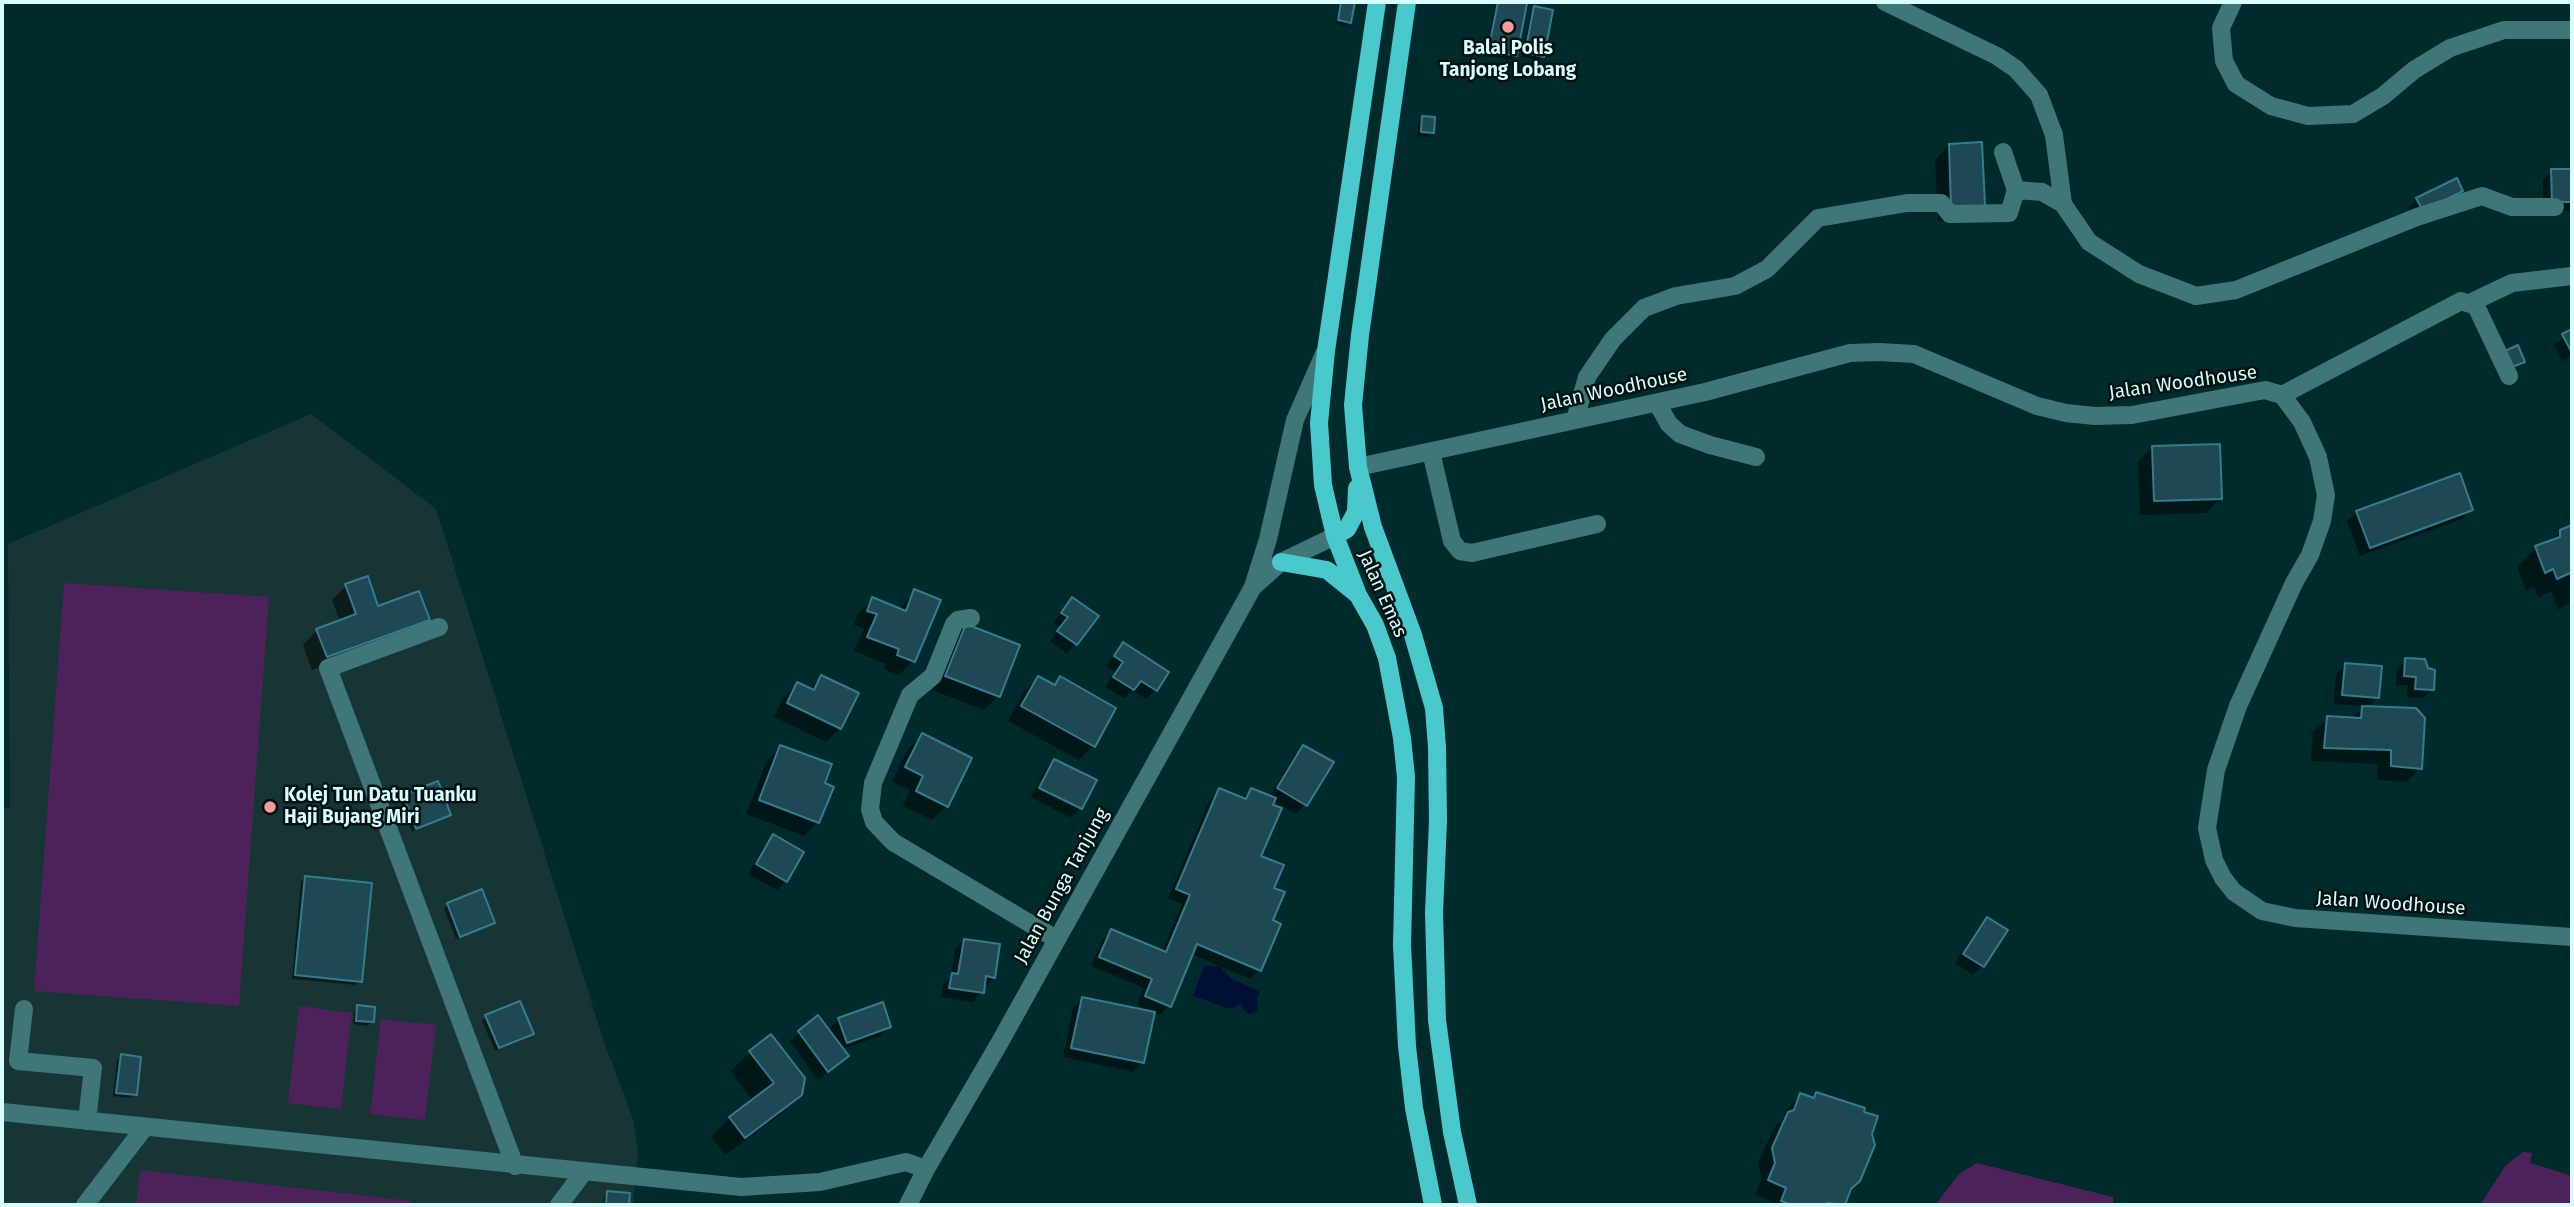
<!DOCTYPE html>
<html>
<head>
<meta charset="utf-8">
<style>
  body { margin:0 }
  #map { position:relative; width:2574px; height:1207px; overflow:hidden; background:#002b2c; font-family:"Fira Sans",sans-serif }
  canvas { display:block }
  .frame { position:absolute; inset:0; border:4px solid #d7fdfd; pointer-events:none }
</style>
</head>
<body>
<div id="map">
<canvas width="2574" height="1207"></canvas>
<div class="frame"></div>
</div>
<script>
const c = document.querySelector('canvas').getContext('2d');
c.lineJoin = 'round';
function fill(path, color) { c.fillStyle = color; c.fill(path, 'evenodd'); }
const poly = rows => new Path2D(rows.map(r => 'M' + r).join(''));
function strokePath(path, color, width, dash) { c.strokeStyle = color; c.lineWidth = width; c.lineCap = dash ? 'butt' : 'round'; c.setLineDash(dash || []); c.stroke(path); }
function drawText(font, color, halo, rows, align = 'center') {
  c.font = font + ' "Fira Sans",sans-serif'; c.lineWidth = 5; c.setLineDash([]); c.textBaseline = 'middle'; c.strokeStyle = halo; c.fillStyle = color; for (const [text, x, y, turn = 0] of rows) {
    c.save(); c.translate(x, y); c.rotate((+turn || 0) * Math.PI / 180); c.textAlign = isNaN(turn) ? turn : align; if (halo) c.strokeText(text, 0, 0); c.fillText(text, 0, 0); c.restore();
  }
}
fill(poly([
  [311,414,436,509,604,1042,633,1119,638,1152,633,1205,2,1205,2,806,10,809,8,544]
]), '#183536');
fill(poly([
  [64,583,269,597,239,1006,34,991],
  [299,1006,352,1013,341,1109,288,1103],
  [381,1019,436,1025,425,1120,370,1114],
  [2523,1152,2532,1153,2530,1163,2572,1176,2572,1205,2480,1205,2506,1165],
  [1977,1163,2113,1197,2113,1205,1935,1205,1959,1174],
  [140,1170,411,1201,410,1205,136,1205]
]), '#4d215a');
fill(poly([
  [1204,966,1220,966,1230,978,1260,991,1257,1000,1258,1010,1250,1014,1244,1011,1241,1004,1230,1009,1193,996]
]), '#001034');
fill(poly([
  [1339,2,1353,2,1349,22,1345,26,1335,24],
  [1496,2,1525,4,1515,55,1511,60,1485,55],
  [1535,8,1542,56,1538,60,1522,57,1531,12],
  [1423,118,1433,133,1428,137,1417,136,1418,122],
  [1949,145,1969,220,1938,221,1935,160],
  [2552,171,2572,171,2571,211,2543,211,2543,180],
  [2461,191,2451,200,2413,219,2408,208,2417,199],
  [2572,331,2572,356,2562,361,2554,345],
  [2152,448,2221,498,2206,513,2140,515,2138,462],
  [2471,509,2462,519,2360,556,2347,521,2357,512],
  [2572,527,2572,602,2558,610,2551,591,2538,597,2534,587,2526,591,2517,567,2536,548,2550,542,2561,532],
  [346,586,377,608,428,620,413,634,312,670,303,645,317,630,340,622,332,600],
  [915,591,913,661,899,675,884,669,886,664,854,651,864,629,854,625,858,614,873,599,899,610],
  [1072,599,1096,616,1067,654,1050,641,1060,627,1053,623],
  [966,626,998,696,984,710,932,690,952,640],
  [1123,644,1156,690,1146,699,1132,690,1124,698,1105,687,1115,672,1106,666],
  [2406,660,2432,689,2423,698,2407,698,2408,685,2396,685,2397,669],
  [2345,665,2378,697,2367,708,2420,768,2406,782,2377,780,2378,764,2311,761,2313,732,2328,718,2351,719,2364,706,2334,704,2336,674],
  [822,677,840,728,826,742,774,717,783,698,798,684,809,689],
  [1038,678,1053,686,1060,678,1093,746,1079,760,1008,721,1024,692],
  [922,735,947,806,932,820,903,806,910,790,892,782,908,749],
  [781,747,822,784,818,822,804,836,746,814,767,761],
  [1304,747,1305,805,1296,814,1273,801,1259,857,1272,889,1271,921,1260,970,1250,979,1191,954,1169,1006,1160,1015,1153,1012,1142,1062,1133,1072,1063,1057,1073,1008,1083,999,1153,1012,1137,1005,1144,988,1091,966,1102,940,1112,931,1162,952,1182,904,1168,898,1210,799,1220,790,1242,799,1251,790,1269,797,1294,756],
  [1054,761,1095,781,1081,808,1071,818,1031,797,1045,770],
  [404,797,449,814,445,818,412,832,400,801],
  [773,837,786,880,777,890,748,874,764,846],
  [305,878,360,981,356,985,292,979,301,882],
  [481,892,493,922,489,926,456,939,444,909,448,905],
  [1987,919,2006,931,1982,966,1973,975,1955,963,1978,928],
  [964,940,994,977,973,1002,941,997,943,985,951,977,955,950],
  [358,1007,372,1021,368,1026,353,1024,354,1011],
  [486,1017,532,1034,528,1038,495,1051,482,1021],
  [818,1018,832,1036,830,1028,839,1019,889,1027,880,1036,842,1049,847,1056,818,1080,790,1041],
  [750,1052,800,1095,781,1114,725,1155,711,1137,730,1118,753,1101,731,1071],
  [121,1056,135,1094,131,1098,113,1096,117,1060],
  [1817,1094,1849,1189,1843,1205,1772,1205,1773,1202,1755,1195,1762,1178,1758,1163,1774,1128,1782,1120,1786,1110,1800,1095,1812,1099],
  [608,1193,628,1194,627,1205,603,1205,604,1197]
]), '#0007');
const building = poly([
  [1341,2,1355,2,1351,23,1338,20,1341,2],
  [1498,2,1527,3,1517,56,1488,51,1498,2],
  [1534,6,1553,10,1544,57,1525,53,1534,6],
  [1422,116,1435,117,1434,133,1421,132,1422,116],
  [1982,142,1985,206,1951,208,1949,144,1982,142],
  [2551,169,2572,169,2572,202,2552,202,2551,169],
  [2457,178,2463,191,2423,211,2416,198,2457,178],
  [2572,329,2572,353,2562,334,2572,329],
  [2518,345,2525,362,2512,367,2505,351,2518,345],
  [2220,444,2222,499,2154,501,2152,446,2220,444],
  [2460,473,2473,510,2370,548,2356,511,2460,473],
  [2572,525,2572,579,2570,573,2557,579,2553,569,2545,573,2535,546,2560,537,2560,530,2572,525],
  [368,576,378,606,419,591,430,620,327,657,316,629,356,614,345,584,368,576],
  [914,589,941,600,915,662,897,655,899,649,867,637,877,614,867,611,872,597,906,611,914,589],
  [1072,597,1099,616,1077,645,1057,631,1068,617,1061,613,1072,597],
  [966,624,1020,645,1000,697,945,676,966,624],
  [1123,642,1169,672,1157,691,1141,681,1134,690,1113,677,1123,662,1114,656,1123,642],
  [2405,658,2425,659,2428,668,2435,670,2434,690,2415,689,2416,677,2404,676,2405,658],
  [2345,663,2382,666,2379,698,2342,695,2345,663],
  [821,675,859,693,841,729,787,703,797,682,814,690,821,675],
  [1038,676,1055,685,1060,676,1116,708,1095,747,1021,706,1038,676],
  [2362,706,2416,708,2425,718,2422,769,2391,766,2391,750,2324,748,2327,716,2361,718,2362,706],
  [922,733,972,758,948,807,916,791,923,776,905,767,922,733],
  [780,745,832,764,825,783,834,787,819,823,759,800,780,745],
  [1303,745,1334,762,1307,806,1277,788,1303,745],
  [1054,759,1097,780,1082,809,1039,788,1054,759],
  [438,781,451,815,416,829,403,795,438,781],
  [1219,788,1246,799,1251,788,1276,798,1273,805,1282,808,1261,856,1284,865,1274,888,1285,892,1273,920,1281,924,1261,971,1197,944,1171,1007,1145,996,1152,979,1099,957,1111,929,1166,952,1190,895,1176,889,1219,788],
  [773,834,804,852,787,882,756,864,773,834],
  [305,876,372,883,362,982,295,975,305,876],
  [482,889,495,923,460,937,447,903,482,889],
  [1987,917,2008,930,1984,967,1963,954,1987,917],
  [964,939,1000,944,995,978,986,976,984,993,949,988,952,973,958,974,964,939],
  [1082,997,1155,1012,1144,1063,1071,1048,1082,997],
  [520,1001,534,1034,499,1048,485,1015,520,1001],
  [883,1002,891,1027,847,1043,838,1018,883,1002],
  [357,1005,375,1007,374,1022,356,1021,357,1005],
  [818,1015,849,1056,828,1072,798,1031,818,1015],
  [771,1034,805,1078,802,1095,745,1138,729,1117,774,1083,749,1051,771,1034],
  [121,1054,141,1057,137,1095,116,1093,121,1054],
  [1816,1092,1865,1108,1864,1112,1878,1116,1872,1134,1875,1145,1860,1181,1851,1189,1845,1205,1827,1203,1826,1205,1792,1205,1781,1201,1786,1188,1768,1180,1775,1163,1772,1148,1788,1112,1794,1110,1800,1093,1814,1098,1816,1092],
  [607,1191,630,1193,629,1205,606,1205,607,1191]
]);
fill(building, '#1d4854');
strokePath(building, '#347d90', 2);
strokePath(poly([
  [1885,2,1997,56,2016,69,2039,95,2054,135,2063,204],
  [2233,2,2221,28,2224,61,2236,84,2271,106,2308,116,2353,114,2383,96,2414,70,2450,48,2504,30,2572,30],
  [2016,190,2042,192,2063,204,2089,242,2139,274,2196,296,2236,290,2417,217,2482,196,2512,207,2555,207],
  [2470,303,2512,283,2572,276],
  [2282,395,2461,301,2476,306,2509,376],
  [1657,403,1669,424,1680,434,1710,445,1756,457],
  [1575,420,1587,377,1613,339,1644,308,1676,296,1735,286,1767,269,1818,218,1907,203,1941,203,1950,214,2009,213,2016,190,2003,152],
  [1431,452,1452,541,1460,551,1472,553,1597,524],
  [1358,467,1705,392,1850,353,1879,352,1914,354,2037,406,2066,413,2095,416,2132,415,2265,390,2282,395,2302,422,2318,457,2326,495,2322,521,2310,555,2294,583,2238,706,2216,770,2207,828,2214,860,2223,878,2234,892,2262,911,2295,918,2572,937],
  [1253,587,1281,562,1335,536],
  [971,618,958,620,954,624,933,676,910,695,873,783,870,809,874,822,893,842,1056,939],
  [439,627,328,668,515,1166],
  [24,1009,18,1061,93,1068,87,1121],
  [2,1112,741,1187,820,1182,906,1162,926,1169],
  [85,1205,145,1127],
  [559,1205,583,1173],
  [908,1205,926,1169,1000,1042,1253,587,1268,539,1295,420,1324,354]
]), '#3f7678', 18);
strokePath(poly([
  [1377,2,1326,351,1319,423,1323,485,1335,536,1358,595,1375,625,1387,658,1402,738,1406,777,1402,945,1407,1046,1414,1108,1433,1205],
  [1407,2,1360,335,1353,405,1358,467,1373,527,1413,635,1434,708,1437,747,1438,821,1434,913,1437,1020,1452,1132,1468,1205],
  [1335,536,1347,529,1356,512,1357,488],
  [1281,562,1327,570,1358,595]
]), '#4ac9cd', 18);
for (const [x, y, r, color] of [
  [1508,27,7,"#f59b9d"],
  [270,807,7,"#f59b9d"]
]) { const dot = new Path2D(); dot.arc(x, y, r, 0, 2 * Math.PI); c.fillStyle = color; c.fill(dot); strokePath(dot, '#001112', 2.5); }
drawText('bold 19px', '#d7fdfd', '#001112', [
  ["Balai Polis",1508,49],
  ["Tanjong Lobang",1508,71],
  ["Kolej Tun Datu Tuanku",284,796,"left"],
  ["Haji Bujang Miri",284,818,"left"]
]);
drawText('19px', '#d7fdfd', '#001112', [
  ["Jalan Woodhouse",2183,383,-8],
  ["Jalan Woodhouse",1614,390,-12],
  ["Jalan Emas",1382,594,66],
  ["Jalan Bunga Tanjung",1062,886,-61],
  ["Jalan Woodhouse",2391,904,4]
]);
</script>
</body>
</html>
